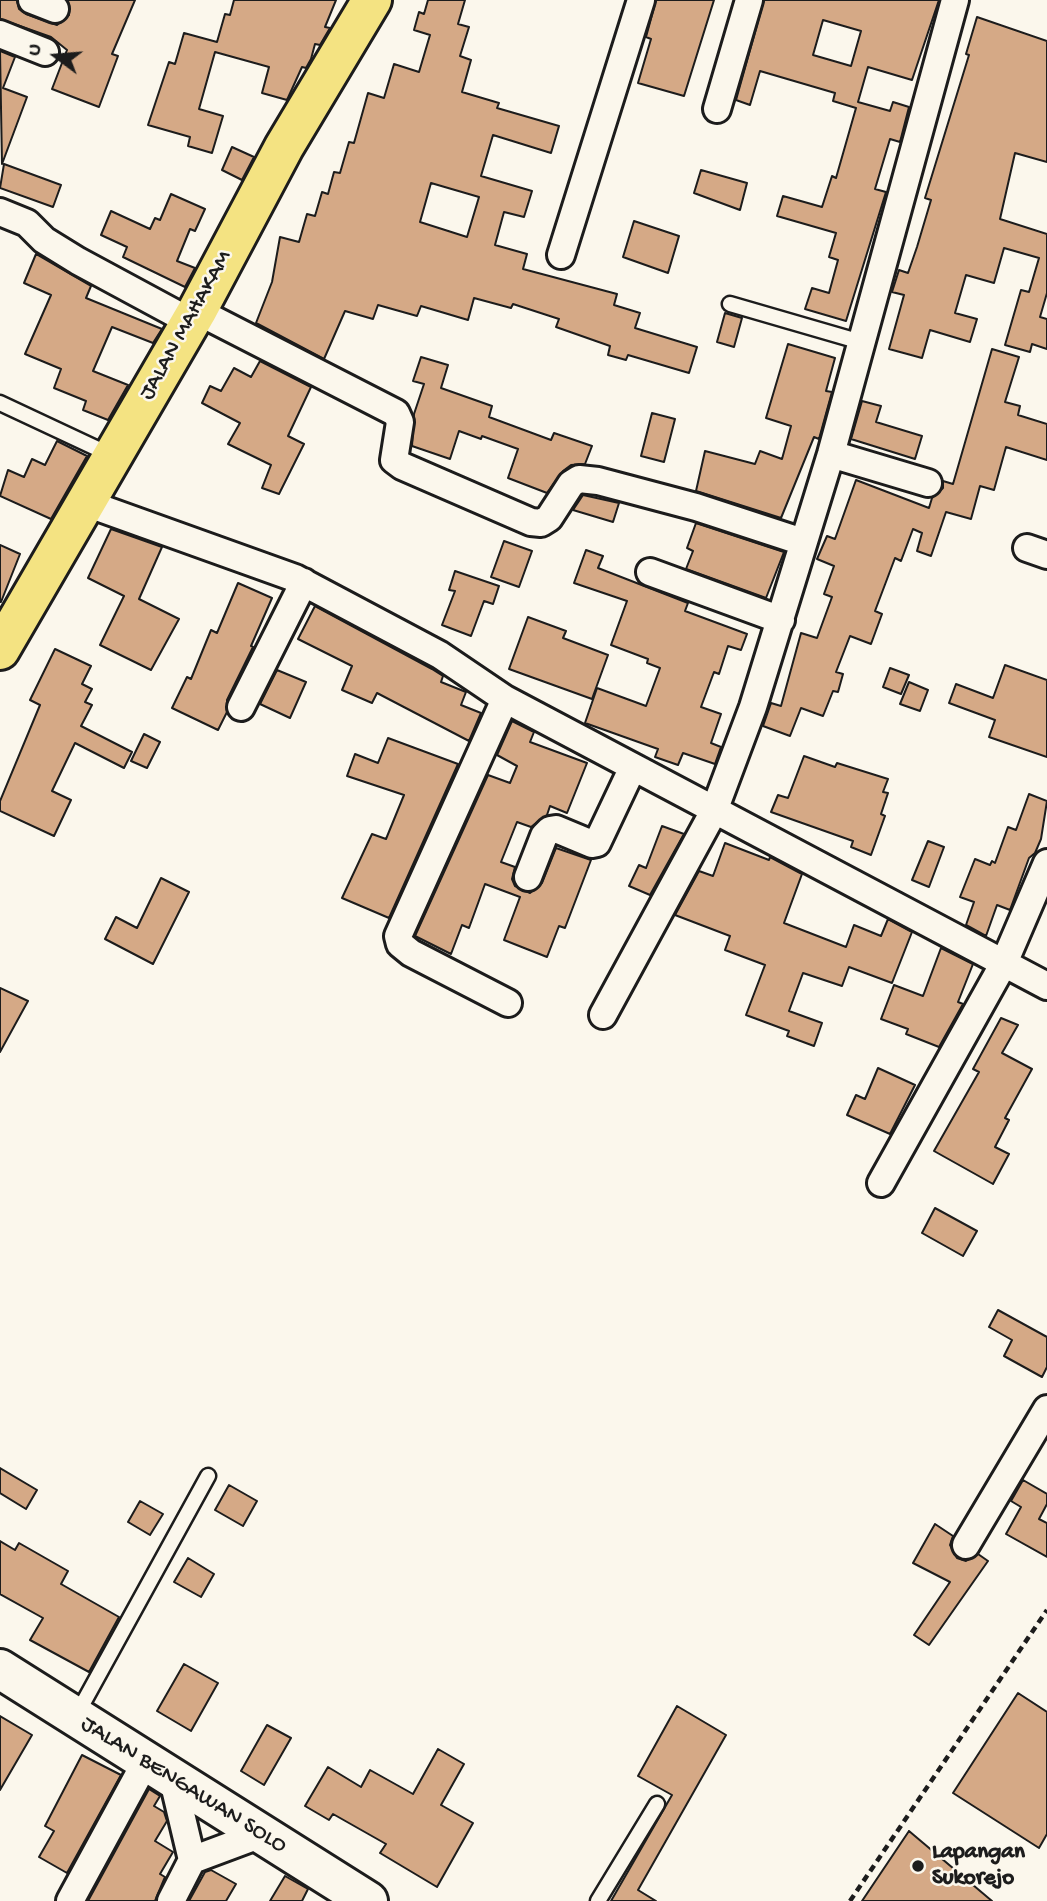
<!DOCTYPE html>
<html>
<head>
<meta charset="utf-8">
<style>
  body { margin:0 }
  #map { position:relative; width:1047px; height:1901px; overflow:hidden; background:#fbf7ec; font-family:"Gochi Hand",sans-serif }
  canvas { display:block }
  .north { position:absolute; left:21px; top:21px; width:70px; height:70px; -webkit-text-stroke:5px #fbf7ec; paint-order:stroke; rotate:286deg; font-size:19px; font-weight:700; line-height:28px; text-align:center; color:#1c1c1c }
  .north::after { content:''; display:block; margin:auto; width:24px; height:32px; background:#1c1c1c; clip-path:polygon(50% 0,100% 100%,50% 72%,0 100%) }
</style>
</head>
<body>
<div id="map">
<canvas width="1047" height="1901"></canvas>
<div class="north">U</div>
</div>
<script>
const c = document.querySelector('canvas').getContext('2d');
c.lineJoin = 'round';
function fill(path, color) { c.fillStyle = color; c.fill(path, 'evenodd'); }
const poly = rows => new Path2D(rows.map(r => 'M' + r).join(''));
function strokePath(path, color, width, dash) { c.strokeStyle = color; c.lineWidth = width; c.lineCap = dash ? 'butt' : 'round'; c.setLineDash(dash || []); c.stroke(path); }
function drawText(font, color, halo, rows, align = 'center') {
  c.font = font + ' "Gochi Hand",sans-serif'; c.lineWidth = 5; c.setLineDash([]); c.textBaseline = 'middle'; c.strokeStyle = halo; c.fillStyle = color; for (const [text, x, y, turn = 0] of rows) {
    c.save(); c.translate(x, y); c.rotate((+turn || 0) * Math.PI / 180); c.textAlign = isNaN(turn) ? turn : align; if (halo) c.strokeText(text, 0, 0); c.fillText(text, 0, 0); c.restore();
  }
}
const building = poly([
  [0,0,17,0,19,9,26,14,57,25,69,15,68,0,135,0,112,54,118,56,99,107,52,89,67,50,51,37,0,19,0,0],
  [234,0,336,0,325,27,330,28,320,45,315,44,311,59,306,68,302,67,287,100,262,93,269,67,215,52,199,109,223,116,212,153,188,146,190,137,148,125,169,62,175,64,184,33,217,42,225,14,230,15,234,0],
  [428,0,465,0,458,24,469,27,460,56,471,60,462,92,499,103,497,108,559,126,551,153,493,135,481,176,532,191,524,217,504,212,495,245,527,254,523,269,617,294,614,305,640,313,635,328,697,347,689,373,628,355,626,360,608,355,610,346,556,327,559,319,513,304,511,308,474,298,468,320,421,306,417,316,378,305,373,319,345,311,324,359,256,323,272,282,280,237,299,242,307,214,315,216,322,192,328,194,334,172,340,173,349,142,354,143,368,93,384,98,394,64,419,72,430,35,414,30,419,12,424,14,428,0],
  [431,183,479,197,467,237,420,222,431,183],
  [656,0,714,0,684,96,638,83,651,39,646,37,656,0],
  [764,0,939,0,912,80,868,67,858,102,890,111,893,102,909,107,900,142,890,139,875,189,886,192,846,321,805,309,812,288,829,293,838,260,829,257,836,233,777,216,783,196,822,207,832,176,836,178,856,108,833,101,835,93,760,71,750,105,736,100,764,0],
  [823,20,861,31,851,66,813,55,823,20],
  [977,17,1047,41,1047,162,1015,153,1000,219,1047,234,1047,293,1040,317,1047,319,1047,349,1032,344,1030,352,1005,345,1021,290,1029,292,1039,258,1004,248,994,283,966,275,955,313,977,319,970,342,930,330,922,358,889,349,904,295,892,292,899,270,908,273,917,247,931,200,925,198,969,55,966,54,977,17],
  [0,51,15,57,3,88,27,97,2,164,0,51],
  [232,147,254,157,242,180,222,170,232,147],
  [4,164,61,185,53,207,0,188,4,164],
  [701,170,747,183,740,210,694,193,701,170],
  [171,194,205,209,195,231,190,229,177,261,195,268,185,287,123,257,127,247,101,235,111,211,150,229,155,218,160,220,171,194],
  [634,221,679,236,668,273,623,257,634,221],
  [36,254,91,286,86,298,162,329,153,343,112,327,93,371,128,385,108,420,83,410,86,401,54,388,61,369,25,354,51,295,24,283,36,254],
  [725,313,742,318,734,347,717,342,725,313],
  [788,344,835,358,826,391,832,392,819,439,814,437,781,518,696,491,705,451,755,464,760,451,782,459,791,426,766,418,788,344],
  [992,349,1019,357,1005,402,1020,406,1018,415,1047,424,1047,460,1006,447,994,490,980,486,971,519,946,512,931,556,917,551,922,533,913,529,901,561,895,558,875,611,882,614,871,644,850,636,836,672,843,674,838,692,833,691,823,716,801,708,790,736,763,726,771,703,781,706,801,633,817,638,832,597,824,594,834,566,817,559,827,536,835,539,856,480,929,508,932,498,943,488,943,481,953,484,992,349],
  [421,357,448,365,441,388,492,406,489,417,551,440,554,433,592,446,585,464,571,465,563,471,547,493,508,478,518,449,482,436,481,439,459,431,450,459,412,446,414,414,424,384,413,381,421,357],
  [260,361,311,387,288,436,304,444,279,494,262,488,271,465,228,444,240,423,202,403,210,386,221,391,234,368,251,377,260,361],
  [862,401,881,406,876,422,922,436,915,459,851,439,862,401],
  [652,413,675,419,664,462,641,456,652,413],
  [57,441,87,456,51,519,0,496,8,470,24,477,32,459,45,465,57,441],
  [583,495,619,503,613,522,573,510,583,495],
  [696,523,784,552,766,598,686,569,693,551,687,548,696,523],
  [111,529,162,547,139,599,179,619,151,670,100,645,124,596,88,578,111,529],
  [504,541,532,551,519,587,491,577,504,541],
  [0,545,20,554,1,602,0,602,0,545],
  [586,550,603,556,598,568,688,603,685,611,747,634,741,650,728,646,719,674,714,672,701,707,721,714,711,743,721,747,715,764,683,753,678,765,655,757,658,749,585,723,597,688,646,706,660,668,647,663,648,659,611,645,627,601,574,583,586,550],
  [455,571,499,586,493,604,484,601,471,636,442,625,455,591,449,590,455,571],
  [238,583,272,598,251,646,253,647,227,700,227,712,218,730,172,708,187,677,191,679,211,630,217,633,238,583],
  [315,606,432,669,443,676,441,682,466,692,461,705,481,713,469,741,377,693,372,703,342,690,352,666,298,639,315,606],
  [528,617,566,631,563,638,608,655,592,699,509,669,528,617],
  [55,649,91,666,82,684,92,689,85,702,92,705,81,726,132,752,124,768,75,743,52,791,71,800,54,836,0,811,0,801,40,705,30,700,55,649],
  [1005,665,1047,680,1047,757,989,737,995,720,949,703,956,684,993,698,1005,665],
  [890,668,909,675,901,694,883,687,890,668],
  [277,670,306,682,290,718,260,704,277,670],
  [909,682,928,690,920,711,900,704,909,682],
  [512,721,534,732,530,742,587,763,567,813,550,806,547,815,531,827,517,822,501,862,515,867,512,879,515,886,530,893,542,883,556,848,591,860,565,928,559,926,547,957,504,940,520,897,485,884,469,928,462,925,451,954,415,936,488,775,510,783,517,766,497,755,512,721],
  [144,734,160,742,147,768,131,761,144,734],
  [388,738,458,764,389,918,342,898,372,834,386,839,404,795,347,776,355,754,378,763,388,738],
  [804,756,835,767,837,763,888,779,883,792,888,793,881,814,885,816,871,855,851,847,853,841,771,812,778,795,788,798,804,756],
  [1029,794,1047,801,1041,839,1035,853,1029,858,1010,910,997,905,986,936,966,925,974,902,960,897,975,859,990,865,992,861,995,863,1008,827,1016,830,1029,794],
  [662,826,684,834,650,895,629,886,639,865,646,868,662,826],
  [928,841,944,847,929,887,912,880,928,841],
  [725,843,769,860,770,857,802,874,784,923,846,947,854,925,881,936,888,919,912,932,892,983,849,967,842,986,803,973,789,1011,822,1023,814,1046,787,1036,789,1031,746,1015,765,965,725,950,730,936,675,915,699,871,713,876,725,843],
  [161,878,189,892,153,964,105,939,116,917,137,928,161,878],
  [941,948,973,964,958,1002,963,1004,939,1047,906,1034,908,1029,881,1019,894,985,923,996,941,948],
  [0,988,28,1001,0,1052,0,988],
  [1001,1018,1018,1025,1002,1053,1032,1069,1005,1118,1009,1120,995,1147,1009,1154,993,1184,934,1151,979,1072,973,1069,1001,1018],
  [878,1068,915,1085,890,1134,847,1115,856,1095,865,1099,878,1068],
  [935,1208,977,1231,963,1256,922,1233,935,1208],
  [998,1310,1047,1337,1047,1367,1042,1377,1004,1356,1012,1340,989,1327,998,1310],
  [0,1468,37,1490,26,1509,0,1493,0,1468],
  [1023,1480,1047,1494,1047,1504,1039,1519,1047,1523,1047,1557,1006,1534,1021,1507,1011,1501,1023,1480],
  [229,1485,257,1501,243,1526,215,1510,229,1485],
  [140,1501,163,1514,150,1535,128,1522,140,1501],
  [935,1524,953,1536,950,1545,957,1558,966,1561,978,1554,988,1561,929,1645,914,1635,950,1582,913,1563,935,1524],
  [0,1541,15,1550,19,1543,68,1571,61,1584,119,1617,89,1672,30,1640,43,1618,0,1594,0,1541],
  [188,1558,214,1574,201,1597,174,1582,188,1558],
  [184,1664,218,1683,191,1731,157,1711,184,1664],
  [1018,1693,1047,1712,1047,1834,1039,1848,953,1793,1018,1693],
  [677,1706,726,1735,638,1890,656,1901,611,1901,672,1795,638,1776,677,1706],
  [0,1716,32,1735,0,1790,0,1716],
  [267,1725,291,1738,264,1785,241,1771,267,1725],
  [438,1749,464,1764,441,1805,473,1823,437,1887,380,1853,386,1844,333,1814,329,1820,305,1806,328,1767,361,1787,370,1770,413,1794,438,1749],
  [82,1755,121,1775,67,1873,39,1857,54,1831,45,1826,82,1755],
  [149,1789,160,1796,154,1806,164,1812,167,1821,155,1841,173,1852,160,1874,165,1877,155,1901,88,1901,149,1789],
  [909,1831,922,1842,992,1901,862,1901,909,1831],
  [211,1870,236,1884,226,1901,189,1901,205,1872,211,1870],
  [285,1876,308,1889,302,1901,270,1901,285,1876]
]);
fill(building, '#d5a986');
strokePath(building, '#1c1c1c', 2);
const service = poly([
  [730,304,861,342],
  [0,403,113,456],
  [76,1716,208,1476],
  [598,1901,657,1804]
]);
const minor = poly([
  [32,0,55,9],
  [0,34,45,52],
  [717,109,749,0],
  [0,212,27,223,44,240,78,261,191,322],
  [561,255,641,0],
  [197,311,396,413,400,422,394,460,402,466,531,522,541,523,549,518,571,484,579,479,598,481,696,507,803,542],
  [831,454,928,483],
  [86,503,295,578,440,655,505,699,1047,986],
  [1027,548,1047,555],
  [650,572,781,620],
  [505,699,398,936,400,944,411,953,508,1003],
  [241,707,304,582],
  [528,877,544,836,550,830,556,829,592,844,597,843,633,767],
  [603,1015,714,811,753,707,831,454,955,0],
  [881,1183,1004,963,1047,863],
  [966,1545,1047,1409],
  [173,1780,192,1860],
  [70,1901,145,1763],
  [171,1901,192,1860,259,1835]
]);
const secondary = poly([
  [0,1669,368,1901]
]);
const primary = poly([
  [0,650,197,311,284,147,372,0]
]);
strokePath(service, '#1c1c1c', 19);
strokePath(minor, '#1c1c1c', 32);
strokePath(secondary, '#1c1c1c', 44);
strokePath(primary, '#1c1c1c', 44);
strokePath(poly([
  [850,1901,1047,1610]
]), '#1c1c1c', 4.5, [7, 5]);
strokePath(service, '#fbf7ec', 14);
strokePath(minor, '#fbf7ec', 26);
strokePath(secondary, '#fbf7ec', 38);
strokePath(primary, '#f4e382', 38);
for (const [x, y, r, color] of [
  [918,1866,7,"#1c1c1c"]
]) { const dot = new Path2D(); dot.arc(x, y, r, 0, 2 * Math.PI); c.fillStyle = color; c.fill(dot); strokePath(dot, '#fbf7ec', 2.5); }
drawText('23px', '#1c1c1c', '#fbf7ec', [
  ["JALAN MAHAKAM",187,326,-61],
  ["JALAN BENGAWAN SOLO",183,1786,32]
]);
drawText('bold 23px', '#1c1c1c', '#fbf7ec', [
  ["Lapangan",932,1853],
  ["Sukorejo",932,1879]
], 'left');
</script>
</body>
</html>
